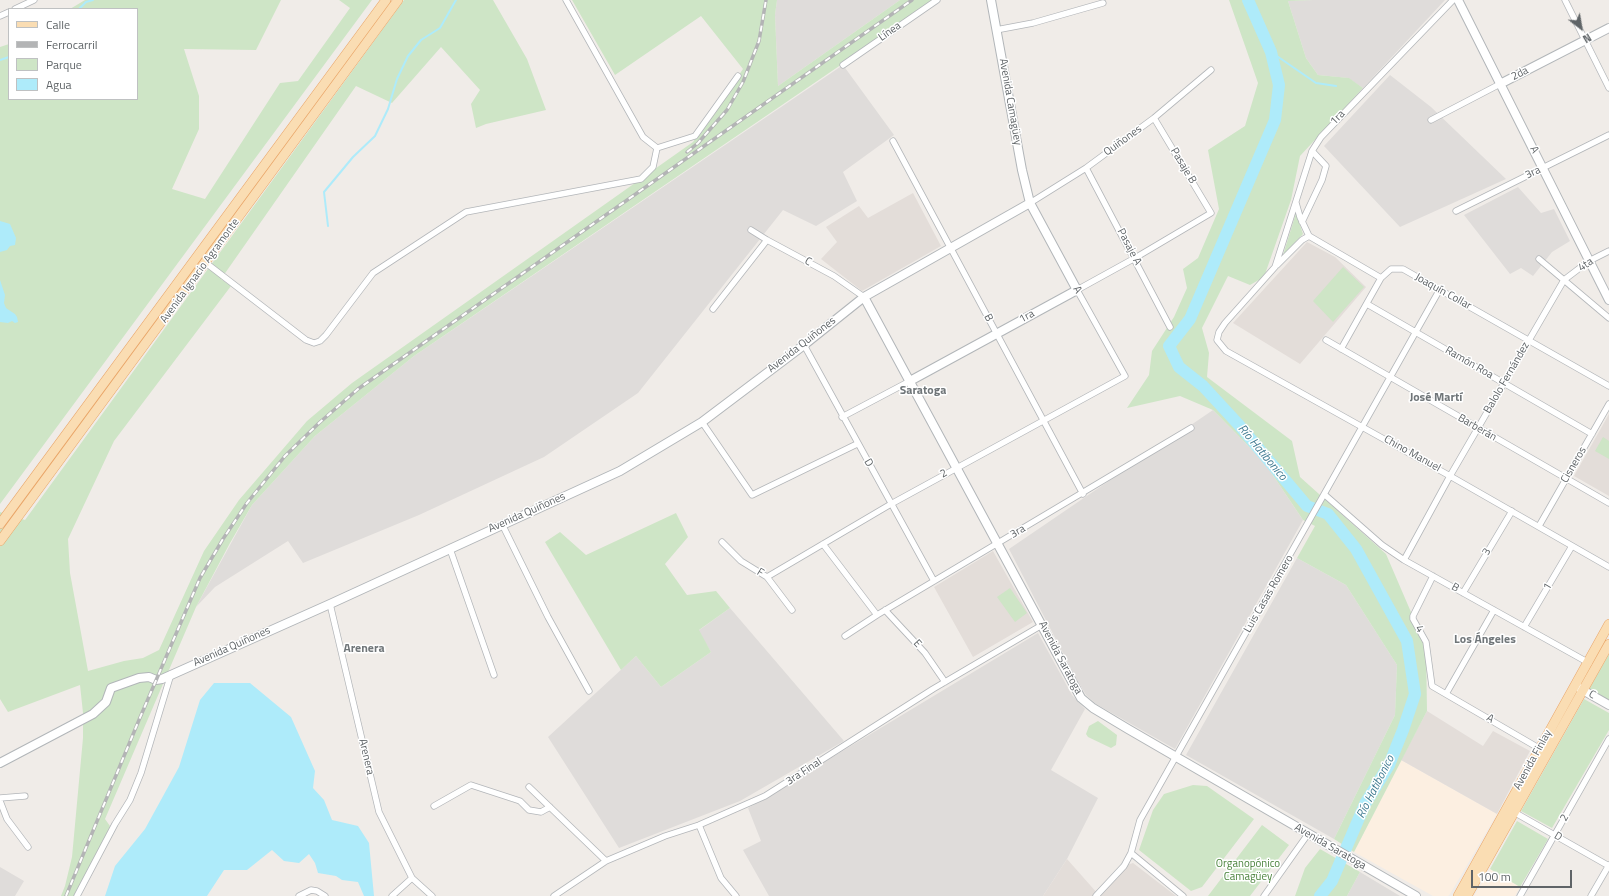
<!DOCTYPE html>
<html>
<head>
<meta charset="utf-8">
<style>
  body { margin:0 }
  #map { position:relative; width:1609px; height:896px; overflow:hidden; background:#f0ece8; font-family:"Titillium Web",sans-serif }
  canvas { display:block }
  .legend { position:absolute; left:8px; top:8px; width:130px; height:92px; box-sizing:border-box; background:#fff; border:1px solid #bfc1c2; margin:0; padding:5px 7px; list-style:none; font-size:12px; color:#5f6467 }
  .legend li { display:flex; align-items:center; gap:8px; height:20px }
  .legend b { width:20px; border:1px solid #bfc1c2 }
  .north { position:absolute; left:1561px; top:8px; width:40px; height:40px; -webkit-text-stroke:3px #fff; paint-order:stroke; rotate:149deg; font-size:11px; font-weight:700; line-height:16px; text-align:center; color:#5f6467 }
  .north::after { content:''; display:block; margin:auto; width:14px; height:18px; background:#5f6467; clip-path:polygon(50% 0,100% 100%,50% 72%,0 100%) }
  .scale { position:absolute; left:1471px; top:870px; width:101px; height:18px; box-sizing:border-box; border:2px solid #5f6467; border-top:0; padding-left:5px; font-size:12px; line-height:14px; white-space:nowrap; color:#5f6467; -webkit-text-stroke:3px #fff; paint-order:stroke }
</style>
</head>
<body>
<div id="map">
<canvas width="1609" height="896"></canvas>
<ul class="legend">
<li><b style="height:5px;background:#faddb3"></b>Calle</li>
<li><b style="height:5px;background:#b3b4b5"></b>Ferrocarril</li>
<li><b style="height:11px;background:#cee5c6"></b>Parque</li>
<li><b style="height:11px;background:#aeebfa"></b>Agua</li>
</ul>
<div class="north">N</div>
<div class="scale">100 m</div>
</div>
<script>
const c = document.querySelector('canvas').getContext('2d');
c.lineJoin = 'round';
function fill(path, color) { c.fillStyle = color; c.fill(path, 'evenodd'); }
const poly = rows => new Path2D(rows.map(r => 'M' + r).join(''));
function strokePath(path, color, width, dash) { c.strokeStyle = color; c.lineWidth = width; c.lineCap = dash ? 'butt' : 'round'; c.setLineDash(dash || []); c.stroke(path); }
function drawText(font, color, halo, rows, align = 'center') {
  c.font = font + ' "Titillium Web",sans-serif'; c.lineWidth = 3; c.setLineDash([]); c.textBaseline = 'middle'; c.strokeStyle = halo; c.fillStyle = color; for (const [text, x, y, turn = 0] of rows) {
    c.save(); c.translate(x, y); c.rotate((+turn || 0) * Math.PI / 180); c.textAlign = isNaN(turn) ? turn : align; if (halo) c.strokeText(text, 0, 0); c.fillText(text, 0, 0); c.restore();
  }
}
fill(poly([
  [1401,760,1497,814,1450,894,1448,896,1433,896,1354,852],
  [1490,869,1520,887,1515,896,1474,896]
]), '#fcefe1');
fill(poly([
  [777,0,900,0,778,86,775,15],
  [1313,0,1445,0,1363,88,1348,78,1318,75,1306,58,1288,1],
  [843,65,894,135,843,172,857,201,816,226,783,210,638,393,544,457,419,515,303,563,288,541,215,587,196,607,252,505,315,436,414,356],
  [1390,75,1431,107,1506,179,1400,227,1324,146],
  [1518,187,1541,213,1554,209,1570,241,1552,252,1533,276,1521,268,1510,274,1464,215],
  [1213,410,1264,462,1303,520,1175,749,1096,704,1086,695,1077,680,1009,549],
  [1297,558,1346,585,1397,665,1395,715,1334,839,1186,755],
  [730,608,844,741,740,801,619,848,548,737,636,656,661,687,711,652,698,631],
  [1038,633,1072,695,1085,709,1051,770,1098,798,1067,859,1043,896,769,896,743,850,761,841,748,808],
  [0,867,24,881,15,896,0,896],
  [1360,872,1400,896,1347,896]
]), '#dfdcda');
fill(poly([
  [913,193,941,246,862,291,821,259,837,242,826,227,859,206,868,218],
  [1307,242,1335,257,1366,287,1300,364,1233,323],
  [1609,414,1609,496,1574,476],
  [993,551,1033,622,973,657,934,587],
  [1427,711,1483,746,1493,731,1530,751,1497,814,1401,760],
  [1067,859,1098,894,1124,866,1133,863,1176,896,1043,896]
]), '#e3ddd9');
fill(poly([
  [85,0,281,0,256,50,184,49,199,96,199,129,172,189,205,199,280,83,298,81,350,8,339,0,372,0,0,504,0,47,9,44,9,99,137,99,137,9,70,9],
  [404,0,493,0,527,59,546,110,486,124,476,128,471,104,480,90,441,47,392,103,356,86,221,279,231,286,114,441,68,539,70,573,88,671,124,661,143,658,159,650,204,551,239,500,307,421,352,383,693,142,743,69,701,16,615,75,572,0,777,0,775,15,778,86,900,0,936,0,414,356,315,436,252,505,230,543,196,607,105,819,110,826,78,896,61,896,65,886,72,857,83,738,83,713,80,685,8,712,0,699,0,512,25,520],
  [1229,0,1313,0,1288,1,1306,58,1318,75,1349,78,1363,88,1300,156,1291,200,1264,277,1250,285,1228,276,1202,328,1209,353,1207,377,1292,441,1300,477,1386,554,1426,647,1427,711,1354,852,1334,839,1395,715,1397,665,1346,585,1297,558,1315,526,1303,520,1264,462,1213,410,1180,396,1127,408,1149,375,1152,351,1174,317,1187,288,1183,269,1198,258,1219,209,1208,150,1245,126,1258,83],
  [1296,213,1303,234,1283,255],
  [1343,267,1364,287,1333,322,1313,301],
  [1603,437,1609,441,1609,459,1595,451],
  [676,513,688,537,665,564,687,595,716,591,730,608,699,630,711,652,661,687,636,656,621,670,545,542,560,532,586,555],
  [1010,588,1027,613,1015,622,997,597],
  [1609,654,1609,700,1589,689],
  [1584,699,1609,713,1609,730,1552,828,1521,811],
  [1098,721,1117,735,1116,745,1111,748,1088,737,1086,734,1089,726],
  [1193,785,1207,786,1254,819,1202,887,1191,891,1139,850,1153,810,1164,794],
  [1517,821,1548,839,1520,887,1490,869],
  [1262,825,1289,845,1250,896,1208,896],
  [1320,849,1360,872,1347,896,1295,896,1305,868]
]), '#cee5c6');
fill(poly([
  [0,221,10,224,16,238,15,245,10,246,7,250,0,252],
  [0,280,5,295,4,303,6,308,15,314,17,317,18,322,15,323,12,321,8,323,0,322],
  [214,683,250,683,291,717,315,771,313,788,324,800,332,820,358,826,369,843,374,896,364,896,358,882,342,880,336,876,318,873,315,863,309,854,299,863,284,861,272,850,247,870,224,870,207,896,105,896,115,866,145,829,179,767,200,700]
]), '#aeebfa');
strokePath(poly([
  [79,9,86,2,93,0],
  [1271,52,1316,83,1336,86],
  [0,60,9,57],
  [328,226,324,192,353,157,375,136,388,109,397,79,408,56,421,40,440,28,456,0]
]), '#aeebfa', 2);
strokePath(poly([
  [1248,0,1271,52,1279,85,1275,120,1190,319,1169,346,1179,367,1203,386,1239,425,1307,506,1328,514,1356,549,1407,641,1415,694,1403,730,1389,765,1365,804,1332,881,1320,896]
]), '#aeebfa', 12);
const street = poly([
  [1453,0,1321,137,1312,151,1275,267,1225,323,1219,332,1217,340,1226,351,1450,476,1609,567],
  [1565,0,1609,88],
  [15,9,34,0],
  [0,16,9,12],
  [996,30,1033,23,1103,3],
  [843,65,937,0],
  [1431,120,1500,84],
  [893,141,1083,494],
  [657,148,695,136,738,76],
  [1086,168,1170,327],
  [1030,203,1086,168,1154,118,1211,70],
  [1296,203,1300,217,1309,236,1381,278,1391,269,1403,269,1609,386],
  [1456,211,1609,135],
  [1302,222,1322,180,1326,166,1312,151],
  [751,230,767,240,834,276,864,297],
  [1539,259,1609,318],
  [206,263,306,340,314,343,320,341,326,335,373,273,466,212,641,179,653,167,657,148,643,137,566,0],
  [1277,265,1302,240,1309,236],
  [1367,304,1592,434],
  [713,309,767,240],
  [1326,340,1609,503],
  [804,345,934,581],
  [1341,349,1381,278],
  [842,417,910,381],
  [702,422,752,495,857,444],
  [1325,495,1382,545,1404,560,1589,663],
  [502,524,548,617,589,691],
  [1539,526,1609,404],
  [722,542,741,561,767,577,792,610],
  [823,544,877,615],
  [450,549,494,675],
  [1404,560,1450,476,1564,280,1589,261,1609,251],
  [1433,576,1413,616,1413,619,1426,642,1432,686,1542,750],
  [767,577,891,504,1125,376,1077,290,1135,258,1211,213,1154,118],
  [1463,593,1512,511],
  [330,604,379,812,412,878,432,896],
  [885,610,925,653,945,682],
  [1524,627,1572,546],
  [845,636,877,615,1191,428],
  [1446,694,1494,610],
  [529,787,606,861],
  [0,798,25,796],
  [0,801,7,819,28,847],
  [434,806,471,785,520,801,529,810,541,812,550,807],
  [1512,811,1609,866],
  [699,825,721,878,736,896],
  [1131,853,1183,896],
  [77,896,115,824,130,800,141,773,171,674],
  [299,896,311,890,317,891,325,896],
  [392,896,412,878],
  [554,896,606,861,665,836,699,825,765,796,933,689,1042,625],
  [1096,896,1124,866,1131,853,1140,820,1440,289],
  [1264,896,1308,834],
  [1520,896,1609,739],
  [1591,896,1609,865]
]);
const secondary = poly([
  [1458,0,1609,300],
  [1500,84,1609,28],
  [864,297,1081,698,1093,708,1128,729,1416,896],
  [910,381,1077,290,1030,203,1022,170,991,0],
  [1579,688,1609,705],
  [0,763,93,714,106,702,111,688,139,678,149,677,156,680,162,679,330,604,620,471,702,422,804,345,864,297,1030,203]
]);
const primary = poly([
  [0,524,386,0],
  [0,541,398,0],
  [1458,896,1609,624],
  [1467,896,1609,644]
]);
strokePath(street, '#b3b6b9', 7);
strokePath(secondary, '#b2b6b9', 10);
strokePath(primary, '#e9a568', 10);
strokePath(street, '#fff', 5.5);
strokePath(secondary, '#fff', 8);
strokePath(primary, '#faddb3', 9);
const rail = poly([
  [687,152,698,143,727,110,743,82,759,41,766,0],
  [66,896,139,720,200,578,223,539,247,503,285,456,319,423,358,389,912,0]
]);
strokePath(rail, '#b3b4b5', 3.5);
strokePath(rail, '#fff', 2, [6]);
drawText('11px', '#5f6467', '#fff', [
  ["Línea",890,32,-35],
  ["2da",1520,74,-27],
  ["Avenida Camagüey",1010,102,80],
  ["1ra",1338,118,-46],
  ["Quiñones",1123,141,-36],
  ["A",1534,150,63],
  ["Pasaje B",1183,166,59],
  ["3ra",1533,173,-26],
  ["Pasaje A",1129,247,62],
  ["C",808,262,28],
  ["4ta",1586,265,-33],
  ["Avenida Ignacio Agramonte",200,271,-54],
  ["A",1077,290,60],
  ["Joaquín Collar",1443,292,29],
  ["1ra",1027,317,-29],
  ["B",988,318,62],
  ["Avenida Quiñones",802,345,-38],
  ["Ramón Roa",1469,363,30],
  ["Balolo Fernández",1507,378,-60],
  ["Barberán",1477,428,30],
  ["Chino Manuel",1412,454,29],
  ["D",868,463,60],
  ["Cisneros",1574,465,-60],
  ["2",944,474,-29],
  ["Avenida Quiñones",527,513,-24],
  ["3ra",1018,532,-31],
  ["3",1487,552,-59],
  ["F",760,573,31],
  ["1",1548,587,-59],
  ["B",1455,588,29],
  ["Luis Casas Romero",1269,594,-60],
  ["4",1419,629,60],
  ["E",917,644,47],
  ["Avenida Quiñones",232,647,-24],
  ["Avenida Saratoga",1060,658,62],
  ["C",1592,695,29],
  ["A",1490,719,30],
  ["Arenera",366,757,77],
  ["Avenida Finlay",1533,760,-61],
  ["3ra Final",804,772,-33],
  ["2",1565,818,-61],
  ["D",1558,837,30],
  ["Avenida Saratoga",1330,847,30]
]);
drawText('11px', '#49823b', '#fff', [
  ["Organopónico",1248,864],
  ["Camagüey",1248,877]
]);
drawText('bold 12px', '#707679', '#fff', [
  ["Saratoga",923,391],
  ["José Martí",1436,398],
  ["Los Ángeles",1485,640],
  ["Arenera",364,649]
]);
drawText('italic 12px', '#417c92', '#fff', [
  ["Río Hatibonico",1262,453,50],
  ["Río Hatibonico",1376,787,-63]
]);
</script>
</body>
</html>
